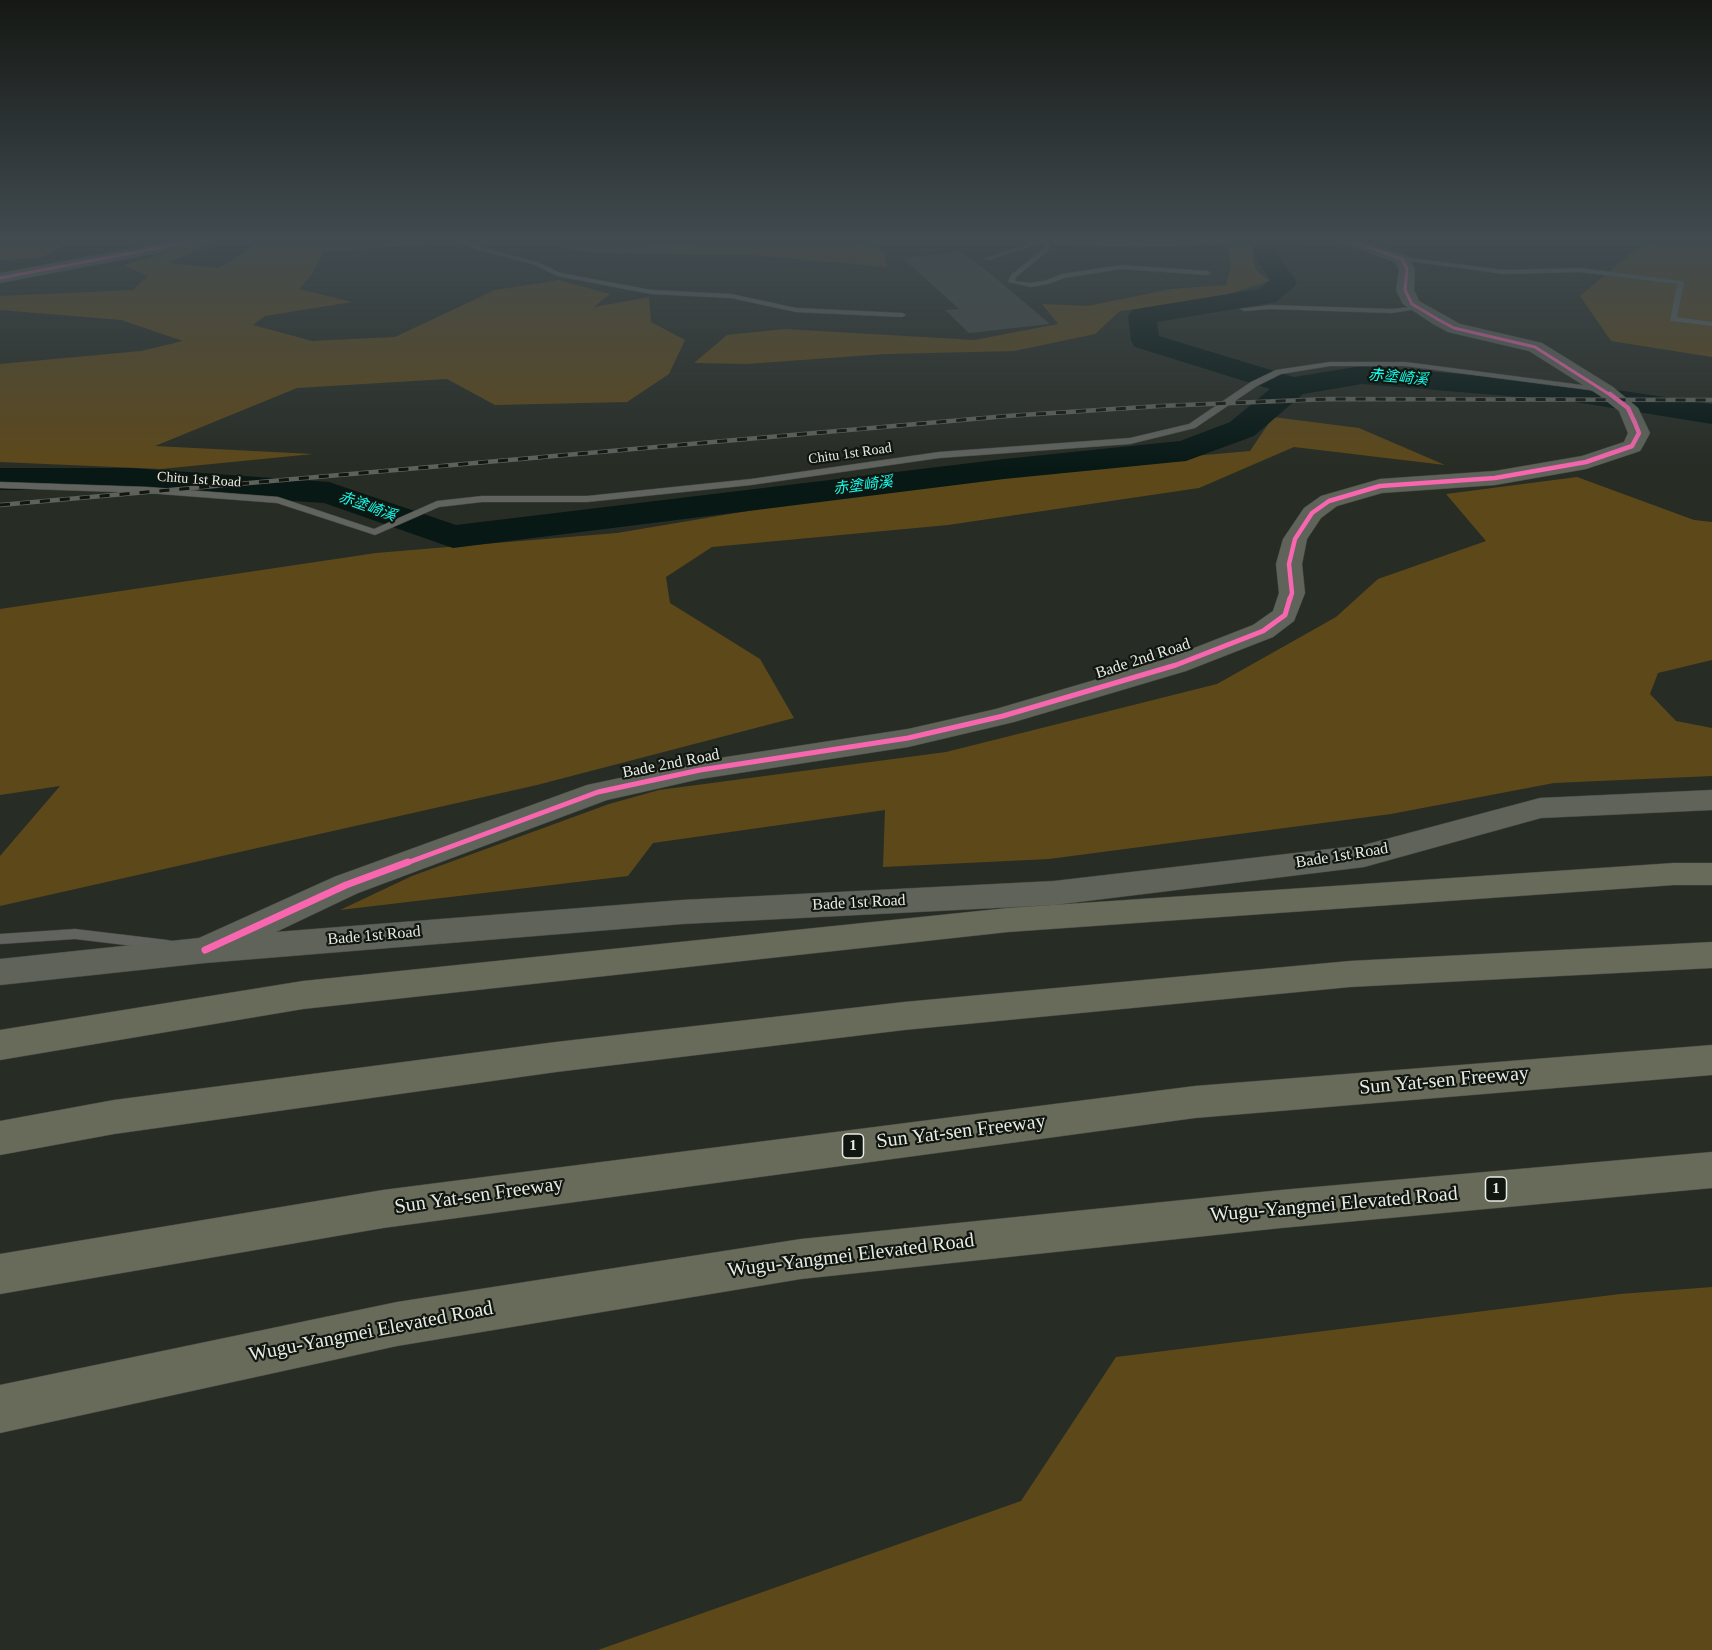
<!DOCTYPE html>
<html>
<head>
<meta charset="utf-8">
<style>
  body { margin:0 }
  canvas { display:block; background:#272c24 }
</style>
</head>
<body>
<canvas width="1712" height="1650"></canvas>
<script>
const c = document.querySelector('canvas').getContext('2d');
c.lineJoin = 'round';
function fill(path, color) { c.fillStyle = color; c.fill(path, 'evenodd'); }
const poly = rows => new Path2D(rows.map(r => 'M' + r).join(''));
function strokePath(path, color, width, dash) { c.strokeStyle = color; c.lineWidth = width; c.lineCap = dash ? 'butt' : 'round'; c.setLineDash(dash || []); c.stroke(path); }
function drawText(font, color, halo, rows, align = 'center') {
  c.font = font + ' "Times New Roman","Noto Sans TC",serif'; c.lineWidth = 4.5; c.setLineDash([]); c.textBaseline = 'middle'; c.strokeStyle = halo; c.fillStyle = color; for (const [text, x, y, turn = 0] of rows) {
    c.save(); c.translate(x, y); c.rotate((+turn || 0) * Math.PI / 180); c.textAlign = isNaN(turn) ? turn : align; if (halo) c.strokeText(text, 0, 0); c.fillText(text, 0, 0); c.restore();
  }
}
fill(poly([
  [0,238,75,238,41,258,0,260],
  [260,238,439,239,419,245,324,251,311,275,299,289,352,302,265,316,253,325,312,341,395,337,495,290,559,280,610,294,594,307,649,297,651,322,685,340,669,374,627,402,495,405,447,379,297,388,155,446,313,454,161,469,0,462,0,364,141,351,183,341,121,320,0,310,0,296,133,290,148,276,124,265,207,241,219,242,167,263,219,268,246,252],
  [1658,238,1712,238,1712,357,1611,341,1580,296,1634,251],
  [771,239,865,242,885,253,887,267,751,255,591,253,561,247],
  [1252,243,1255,269,1269,281,1200,303,1120,311,1095,334,1014,351,885,354,746,364,694,363,727,335,784,329,974,340,1058,324,1042,304,1088,306,1171,289,1226,285,1231,267,1228,249],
  [1273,417,1359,428,1445,465,1294,447,1199,488,948,525,712,547,666,577,670,603,760,659,794,718,537,785,0,906,0,856,60,786,0,795,0,609,376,553,617,533,944,478,1250,451],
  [1577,477,1694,520,1712,522,1712,660,1658,673,1650,694,1676,721,1712,728,1712,776,1554,783,1391,814,1049,859,883,867,885,810,653,843,628,876,340,910,412,876,609,804,659,790,946,752,1217,684,1336,617,1378,579,1486,541,1446,494],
  [1712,1287,1712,1650,598,1650,1021,1501,1116,1357,1620,1294]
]), '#5d481a');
fill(poly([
  [1264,238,1309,238,1306,243,1281,248,1276,252,1297,282,1293,288,1276,302,1157,322,1159,336,1294,377,1362,366,1569,383,1712,404,1712,424,1569,401,1362,384,1303,394,1254,436,1186,461,1004,479,453,548,324,503,131,490,0,490,0,468,131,468,329,482,456,525,1004,459,1180,441,1230,422,1270,389,1135,347,1131,341,1128,316,1132,310,1142,308,1259,289,1270,280,1251,251,1264,238]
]), '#071815');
fill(poly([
  [962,252,992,275,1050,324,969,333,945,310,959,309,903,258]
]), '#444943');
const lane = poly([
  [451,238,459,238,482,248,537,262,561,273,651,290,731,294,796,308,902,313,906,315,902,317,796,312,731,298,651,294,557,276,533,264,478,250,451,238],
  [1045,238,1050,239,1049,250,1016,277,1015,281,1031,283,1044,281,1062,274,1121,265,1208,271,1211,273,1208,275,1121,269,1064,278,1048,284,1031,287,1008,282,1011,275,1044,248,1044,242,989,260,984,259,1045,238],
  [1402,257,1504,270,1580,268,1681,281,1684,283,1677,317,1712,322,1712,326,1670,321,1677,284,1580,272,1504,274,1400,260,1402,257],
  [1270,305,1392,309,1419,306,1423,308,1392,313,1270,309,1244,311,1240,309,1270,305],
  [1330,362,1405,362,1605,388,1609,390,1605,392,1405,366,1330,366,1281,374,1257,386,1195,428,1130,444,939,458,751,485,587,502,482,502,439,507,375,535,277,503,147,493,0,488,0,482,147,487,278,497,374,529,437,501,482,496,587,496,751,479,939,452,1130,438,1189,424,1251,382,1276,370,1330,362],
  [75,929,167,940,172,941,174,945,172,949,167,950,75,939,0,944,0,934,75,929]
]);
const secondary = poly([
  [188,238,219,238,211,243,0,283,0,273,188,238],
  [1020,238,1236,238,1228,243,1138,247,1028,243,1020,238],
  [1334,238,1356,238,1408,256,1415,269,1414,290,1419,301,1460,324,1542,343,1613,387,1638,408,1650,433,1643,446,1640,451,1586,469,1495,485,1382,493,1337,506,1321,518,1307,539,1302,564,1305,593,1294,621,1273,637,1186,671,1014,722,908,747,700,779,607,800,358,893,276,932,682,900,1054,881,1364,845,1540,798,1712,790,1712,810,1541,818,1364,867,1054,905,682,924,205,963,0,985,0,959,199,938,334,877,587,785,700,761,908,729,996,709,1166,659,1253,625,1273,611,1279,593,1276,564,1283,539,1304,508,1321,496,1380,479,1495,471,1582,456,1624,442,1628,433,1619,411,1599,395,1529,351,1448,332,1433,324,1403,304,1396,290,1399,269,1395,262,1336,241,1334,238]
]);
const highway = poly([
  [1674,863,1712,863,1712,885,1674,885,1008,932,303,1009,0,1060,0,1030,303,981,1008,908,1674,863],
  [1712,942,1712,968,1350,987,904,1030,556,1072,114,1134,0,1155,0,1121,114,1100,556,1042,904,1002,1350,961,1712,942],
  [1712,1045,1712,1075,1195,1118,383,1228,0,1294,0,1254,383,1190,1195,1086,1712,1045],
  [1712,1152,1712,1188,1281,1228,801,1279,397,1346,0,1433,0,1385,397,1302,801,1239,1281,1190,1712,1152]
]);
strokePath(lane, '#434741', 1);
strokePath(secondary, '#434741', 1);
strokePath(highway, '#434741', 1);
fill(lane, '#60635e');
fill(secondary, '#5f635a');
fill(highway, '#686a5a');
const rail = poly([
  [0,505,1007,416,1160,406,1329,399,1712,400]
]);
strokePath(rail, '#5e625b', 4.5);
strokePath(rail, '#121610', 3, [10]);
strokePath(poly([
  [1028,238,1138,242,1228,238],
  [1342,238,1402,259,1407,269,1405,290,1412,304,1439,320,1454,328,1535,347,1612,396],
  [0,278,211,238]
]), '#f766af', 3);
strokePath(poly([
  [1290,599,1292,593,1289,564,1295,539,1312,513,1329,501,1380,486,1495,478,1586,462,1632,446,1639,433,1635,423,1628,408,1610,394]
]), '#f766af', 4.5);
strokePath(poly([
  [404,864,598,792,700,770,908,738,1003,716,1176,665,1263,631,1285,615,1290,598]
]), '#f766af', 5);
strokePath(poly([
  [205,950,346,885,408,862]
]), '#f766af', 7);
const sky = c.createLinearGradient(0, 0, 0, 469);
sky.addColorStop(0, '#151814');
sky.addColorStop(0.51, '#414b50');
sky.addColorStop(1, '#414b5000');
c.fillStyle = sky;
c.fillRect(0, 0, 1712, 469);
drawText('14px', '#e7ede4', '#121610', [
  ["Chitu 1st Road",850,454,-8],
  ["Chitu 1st Road",199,480,4]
]);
drawText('italic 15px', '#10ffee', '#121610', [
  ["赤塗崎溪",1398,378,5],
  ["赤塗崎溪",863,486,-7],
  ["赤塗崎溪",367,507,20]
]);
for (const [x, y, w] of [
  [853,1146,21],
  [1496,1189,21]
]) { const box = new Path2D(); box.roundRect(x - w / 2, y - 12, w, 24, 4.5); c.fillStyle = '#121610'; c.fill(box); strokePath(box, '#e7ede4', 1.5); }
drawText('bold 15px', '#e7ede4', null, [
  ["1",853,1146],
  ["1",1496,1189]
]);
drawText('16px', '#e7ede4', '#121610', [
  ["Bade 2nd Road",1143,659,-18],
  ["Bade 2nd Road",671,764,-11],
  ["Bade 1st Road",1342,856,-9],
  ["Bade 1st Road",859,903,-3],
  ["Bade 1st Road",374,936,-5]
]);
drawText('20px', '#e7ede4', '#121610', [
  ["Sun Yat-sen Freeway",1444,1081,-5],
  ["Sun Yat-sen Freeway",961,1132,-7],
  ["Sun Yat-sen Freeway",479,1196,-8],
  ["Wugu-Yangmei Elevated Road",1334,1205,-5],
  ["Wugu-Yangmei Elevated Road",851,1256,-7],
  ["Wugu-Yangmei Elevated Road",371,1332,-11]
]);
</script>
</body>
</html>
